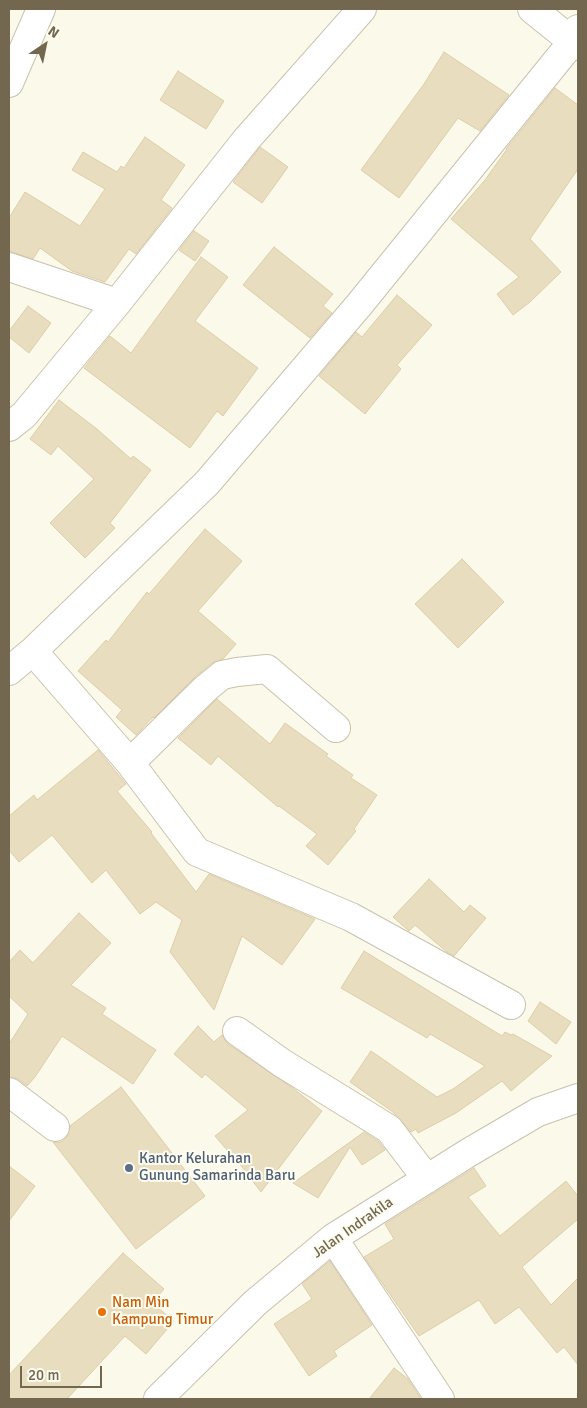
<!DOCTYPE html>
<html>
<head>
<meta charset="utf-8">
<style>
  body { margin:0 }
  #map { position:relative; width:587px; height:1408px; overflow:hidden; background:#fbf9ea; font-family:Signika,sans-serif }
  canvas { display:block }
  .frame { position:absolute; inset:0; border:10px solid #73674f; pointer-events:none }
  .north { position:absolute; left:20px; top:20px; width:50px; height:50px; -webkit-text-stroke:4px #fdfcf0; paint-order:stroke; rotate:34deg; font-size:14px; font-weight:700; line-height:20px; text-align:center; color:#73674f }
  .north::after { content:''; display:block; margin:auto; width:18px; height:22px; background:#73674f; clip-path:polygon(50% 0,100% 100%,50% 72%,0 100%) }
  .scale { position:absolute; left:20px; top:1366px; width:82px; height:22px; box-sizing:border-box; border:2px solid #73674f; border-top:0; padding-left:6px; font-size:15px; line-height:18px; white-space:nowrap; color:#73674f; -webkit-text-stroke:4px #fdfcf0; paint-order:stroke }
</style>
</head>
<body>
<div id="map">
<canvas width="587" height="1408"></canvas>
<div class="frame"></div>
<div class="north">N</div>
<div class="scale">20 m</div>
</div>
<script>
const c = document.querySelector('canvas').getContext('2d');
c.lineJoin = 'round';
function fill(path, color) { c.fillStyle = color; c.fill(path, 'evenodd'); }
const poly = rows => new Path2D(rows.map(r => 'M' + r).join(''));
function strokePath(path, color, width, dash) { c.strokeStyle = color; c.lineWidth = width; c.lineCap = dash ? 'butt' : 'round'; c.setLineDash(dash || []); c.stroke(path); }
function drawText(font, color, halo, rows, align = 'center') {
  c.font = font + ' Signika,sans-serif'; c.lineWidth = 4; c.setLineDash([]); c.textBaseline = 'middle'; c.strokeStyle = halo; c.fillStyle = color; for (const [text, x, y, turn = 0] of rows) {
    c.save(); c.translate(x, y); c.rotate((+turn || 0) * Math.PI / 180); c.textAlign = isNaN(turn) ? turn : align; if (halo) c.strokeText(text, 0, 0); c.fillText(text, 0, 0); c.restore();
  }
}
const building = poly([
  [444,52,509,95,480,131,458,118,399,198,361,170,424,84,444,52],
  [178,71,224,101,206,129,160,100,178,71],
  [555,88,578,105,578,169,530,239,561,272,530,302,513,315,497,294,519,277,451,219,485,180,507,149,506,149,555,88],
  [145,137,185,165,161,200,172,208,136,254,129,249,105,282,72,271,40,248,33,259,9,251,9,218,25,192,80,226,105,189,72,170,83,152,117,172,121,166,124,168,145,137],
  [260,147,288,167,262,203,233,182,260,147],
  [194,231,209,241,195,261,179,250,194,231],
  [274,247,333,294,323,306,332,313,310,338,243,285,274,247],
  [201,257,228,277,195,321,258,368,223,416,217,411,190,448,84,368,110,336,131,353,201,257],
  [397,295,432,325,397,365,401,369,365,414,319,376,356,332,362,337,397,295],
  [28,306,51,323,29,353,9,337,9,331,28,306],
  [59,400,97,429,131,459,133,456,151,470,110,523,115,528,85,558,50,523,94,479,58,446,51,455,30,439,59,400],
  [205,529,242,561,198,611,236,644,223,659,212,663,195,677,154,718,153,717,136,735,116,717,122,710,78,671,106,640,108,642,147,592,149,594,205,529],
  [462,559,504,602,458,648,415,604,462,559],
  [217,699,270,744,285,723,328,754,326,756,353,775,351,778,377,795,354,829,356,831,328,865,306,846,317,834,279,806,278,807,218,756,211,765,178,738,217,699],
  [98,750,126,784,117,791,152,832,151,833,196,892,209,874,315,919,282,965,242,936,214,1010,170,952,182,920,156,902,140,914,106,870,92,883,52,835,19,862,9,850,9,816,34,795,37,800,98,750],
  [429,879,464,912,470,905,486,918,454,956,447,952,415,925,409,931,393,917,429,879],
  [79,913,111,943,71,985,106,1008,102,1014,156,1050,133,1084,62,1036,35,1077,27,1086,18,1079,9,1077,9,1044,28,1014,9,996,9,962,20,950,33,963,79,913],
  [364,951,502,1036,505,1032,511,1035,513,1034,552,1056,511,1091,502,1081,456,1113,418,1133,416,1129,411,1132,393,1112,350,1082,371,1051,437,1097,453,1089,485,1066,430,1034,427,1038,341,988,364,951],
  [540,1002,571,1022,556,1044,528,1021,540,1002],
  [198,1026,214,1042,222,1035,228,1044,290,1086,322,1111,261,1192,233,1155,232,1156,215,1136,248,1110,205,1074,202,1078,174,1054,198,1026],
  [121,1087,205,1196,136,1249,53,1142,61,1142,67,1137,70,1126,121,1087],
  [364,1132,378,1141,385,1150,362,1165,350,1147,318,1198,293,1183,364,1132],
  [9,1166,35,1186,9,1221,9,1166],
  [474,1168,486,1186,468,1197,500,1236,566,1181,578,1196,578,1219,522,1267,551,1305,578,1278,578,1365,564,1347,557,1353,519,1307,495,1324,479,1300,419,1336,364,1257,394,1239,385,1224,474,1168],
  [123,1253,164,1289,152,1303,174,1321,146,1354,125,1336,67,1399,9,1399,9,1375,123,1253],
  [330,1261,372,1325,334,1351,337,1356,309,1376,274,1324,312,1299,302,1284,330,1261],
  [394,1368,408,1379,421,1399,369,1399,394,1368]
]);
fill(building, '#e8ddbf');
strokePath(building, '#decda6', 1);
const minor = poly([
  [532,9,578,46],
  [9,83,41,9],
  [9,267,117,303],
  [9,427,24,415,117,303,246,140,362,9],
  [9,671,33,651],
  [130,763,205,689,222,675,237,672,267,669,336,728],
  [511,1005,351,917,197,852,130,763,33,651,207,483,359,305,573,41,578,29],
  [237,1031,282,1063,389,1129,427,1179],
  [9,1092,55,1127],
  [333,1238,440,1399],
  [158,1399,255,1303,333,1238,468,1153,538,1112,578,1098]
]);
strokePath(minor, '#c9c2ae', 30);
strokePath(minor, '#fff', 28);
for (const [x, y, r, color] of [
  [129,1168,5,"#5c6f8a"],
  [102,1312,5,"#e8710a"]
]) { const dot = new Path2D(); dot.arc(x, y, r, 0, 2 * Math.PI); c.fillStyle = color; c.fill(dot); strokePath(dot, '#fdfcf0', 2); }
drawText('15px', '#4e5e75', '#fdfcf0', [
  ["Kantor Kelurahan",139,1159],
  ["Gunung Samarinda Baru",139,1176]
], 'left');
drawText('15px', '#73674f', '#fdfcf0', [
  ["Jalan Indrakila",353,1228,-35]
]);
drawText('15px', '#c56008', '#fdfcf0', [
  ["Nam Min",112,1303],
  ["Kampung Timur",112,1320]
], 'left');
</script>
</body>
</html>
